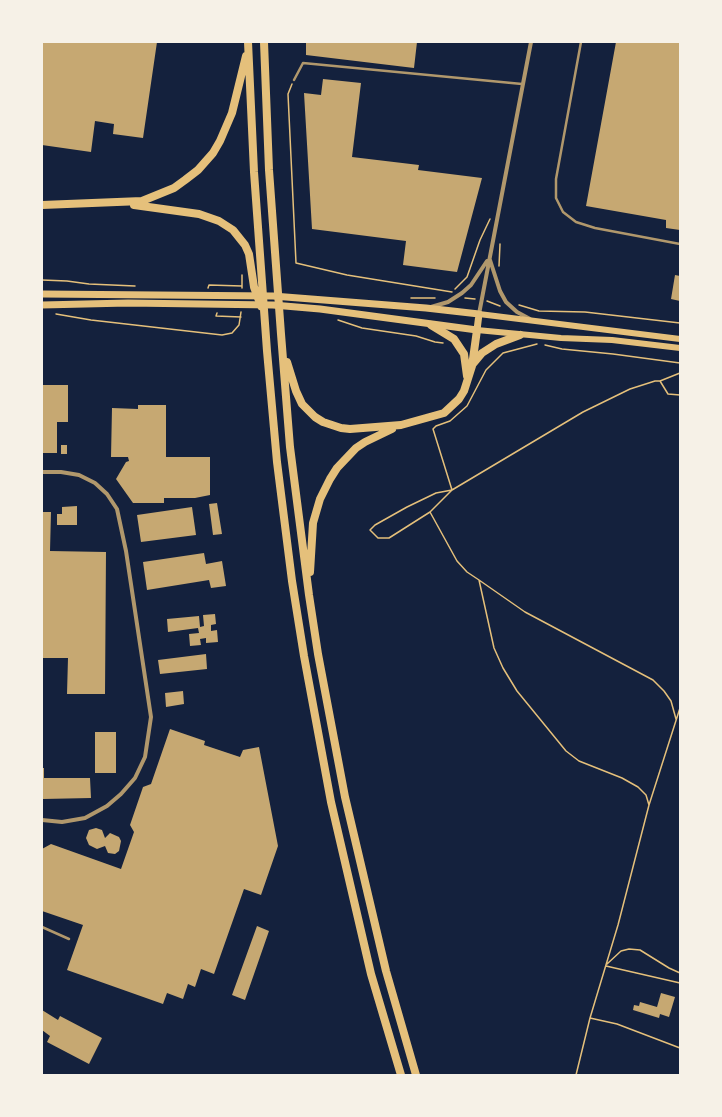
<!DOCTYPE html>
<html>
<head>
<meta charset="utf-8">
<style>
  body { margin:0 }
  #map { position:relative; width:722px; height:1117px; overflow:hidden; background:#14213d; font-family:Inter,sans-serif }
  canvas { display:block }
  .frame { position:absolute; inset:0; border:43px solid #f6f1e7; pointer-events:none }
</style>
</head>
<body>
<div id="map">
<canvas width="722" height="1117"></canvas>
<div class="frame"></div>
</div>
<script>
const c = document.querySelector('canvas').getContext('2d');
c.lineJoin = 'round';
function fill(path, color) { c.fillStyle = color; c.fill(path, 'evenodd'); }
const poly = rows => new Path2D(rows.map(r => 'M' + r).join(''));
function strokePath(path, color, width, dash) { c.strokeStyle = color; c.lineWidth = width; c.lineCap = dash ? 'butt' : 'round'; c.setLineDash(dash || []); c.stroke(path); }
fill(poly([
  [42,42,157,42,143,138,113,134,114,124,95,121,91,152,42,145],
  [306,42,417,42,414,68,306,55],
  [616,42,680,42,680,230,666,228,666,220,586,206],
  [323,79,361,83,352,157,419,165,418,170,482,178,457,272,403,265,406,241,312,229,304,93,321,95],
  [675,275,680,276,680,301,671,299],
  [42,385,68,385,68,422,57,422,57,453,42,453],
  [138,405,166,405,166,457,210,457,210,495,195,498,164,498,164,503,133,503,116,479,126,462,129,461,128,457,111,457,112,408,138,409],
  [61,445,67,445,67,454,61,454],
  [217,503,222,534,213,535,209,504],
  [77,506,77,525,57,525,57,514,62,514,62,507],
  [192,507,196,535,141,542,137,515],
  [42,512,51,512,50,551,106,552,105,694,67,694,68,658,42,658],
  [204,553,206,564,222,561,226,586,211,588,209,580,147,590,143,562],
  [215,614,216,624,211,625,211,631,217,630,218,642,206,643,206,638,200,639,201,645,190,646,189,634,199,633,198,628,168,632,167,619,199,616,200,627,204,626,203,615],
  [206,654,207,669,160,674,158,660],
  [183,691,184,704,166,707,165,693],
  [170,729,205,741,204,745,240,757,243,750,259,747,278,846,261,895,244,889,214,974,201,969,195,987,188,984,183,999,167,993,163,1004,67,970,83,925,42,911,42,849,51,844,121,869,134,832,130,825,143,787,151,784],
  [95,732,116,732,116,773,95,773],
  [42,768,44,768,44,778,90,778,91,798,43,799],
  [96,828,102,830,105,838,110,833,119,837,121,841,119,851,115,854,108,853,105,846,97,849,89,845,86,838,89,830],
  [257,926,269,931,245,1000,232,995],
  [661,993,675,997,669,1017,660,1014,659,1018,633,1010,634,1005,639,1006,640,1002,657,1007],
  [42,1010,58,1020,60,1016,102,1038,89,1064,47,1042,50,1036,42,1030]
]), '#c6a872');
strokePath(poly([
  [292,84,288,94,296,263,347,275,452,292],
  [499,266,500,244],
  [42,280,67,281,89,284,135,286],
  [208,288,209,285,242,286],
  [242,288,242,275],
  [455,289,467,277,480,240,490,219],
  [411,298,435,298],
  [465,298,475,299],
  [487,301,500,306],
  [519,305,539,311,585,312,680,323],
  [217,313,216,316,241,317],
  [56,314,91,320,222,335,232,333,239,325,241,312],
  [338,320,362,328,416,336,435,342,443,343],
  [545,345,562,349,613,354,680,363],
  [660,381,668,394,680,395],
  [430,512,452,490,433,429,436,426,450,421,467,406,486,370,503,353,537,344],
  [479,580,525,612,653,680,664,691,671,701,676,719],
  [649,805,646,795,638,787,622,778,579,761,566,751,517,691,503,668,494,648,479,580,467,572,457,561,430,512,389,538,378,538,370,530,375,525,407,507,436,493,452,490,583,412,630,389,655,381,660,381,680,373],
  [607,964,621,951,629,949,640,950,669,968,680,973],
  [606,966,680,983],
  [590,1018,617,1024,680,1048],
  [576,1075,590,1018,618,925,649,805,680,708]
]), '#e5c07b', 1.5);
strokePath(poly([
  [581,42,556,179,556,198,563,212,576,222,595,228,680,244],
  [294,80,303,63,522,84],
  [42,927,69,939]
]), '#b1986c', 2.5);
strokePath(poly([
  [490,260,500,291,506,302,517,312,530,319],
  [431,307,448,302,462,293,471,285,487,261],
  [479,314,531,42],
  [42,472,61,472,79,475,95,483,107,494,117,509,126,551,151,717,145,757,135,778,121,794,107,806,85,818,62,822,42,820]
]), '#b1986c', 4);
strokePath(poly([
  [479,314,680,339],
  [477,330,561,338,612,340,680,348]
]), '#e5c07b', 6);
strokePath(poly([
  [42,294,273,296,426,308,479,314,477,330,320,309,273,305,128,303,42,305]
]), '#e5c07b', 7);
strokePath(poly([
  [248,42,254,172,267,351,277,462,292,581,304,656,331,802,371,974,401,1075],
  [264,42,269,170,281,334,290,447,309,595,318,654,345,797,386,971,416,1075],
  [42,205,142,201,174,188,185,180,198,170,213,153,220,141,232,113,246,56],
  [134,205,199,214,219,221,233,230,245,245,249,254,254,287,261,306],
  [431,325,454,339,464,354,467,376],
  [287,362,296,391,302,404,315,417,323,422,341,428,350,429,401,425,444,413,459,399,464,391,472,366,477,330],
  [472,365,482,353,496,344,520,335],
  [310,572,313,523,320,499,330,479,337,468,356,448,365,442,392,429]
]), '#e5c07b', 8);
</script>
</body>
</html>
